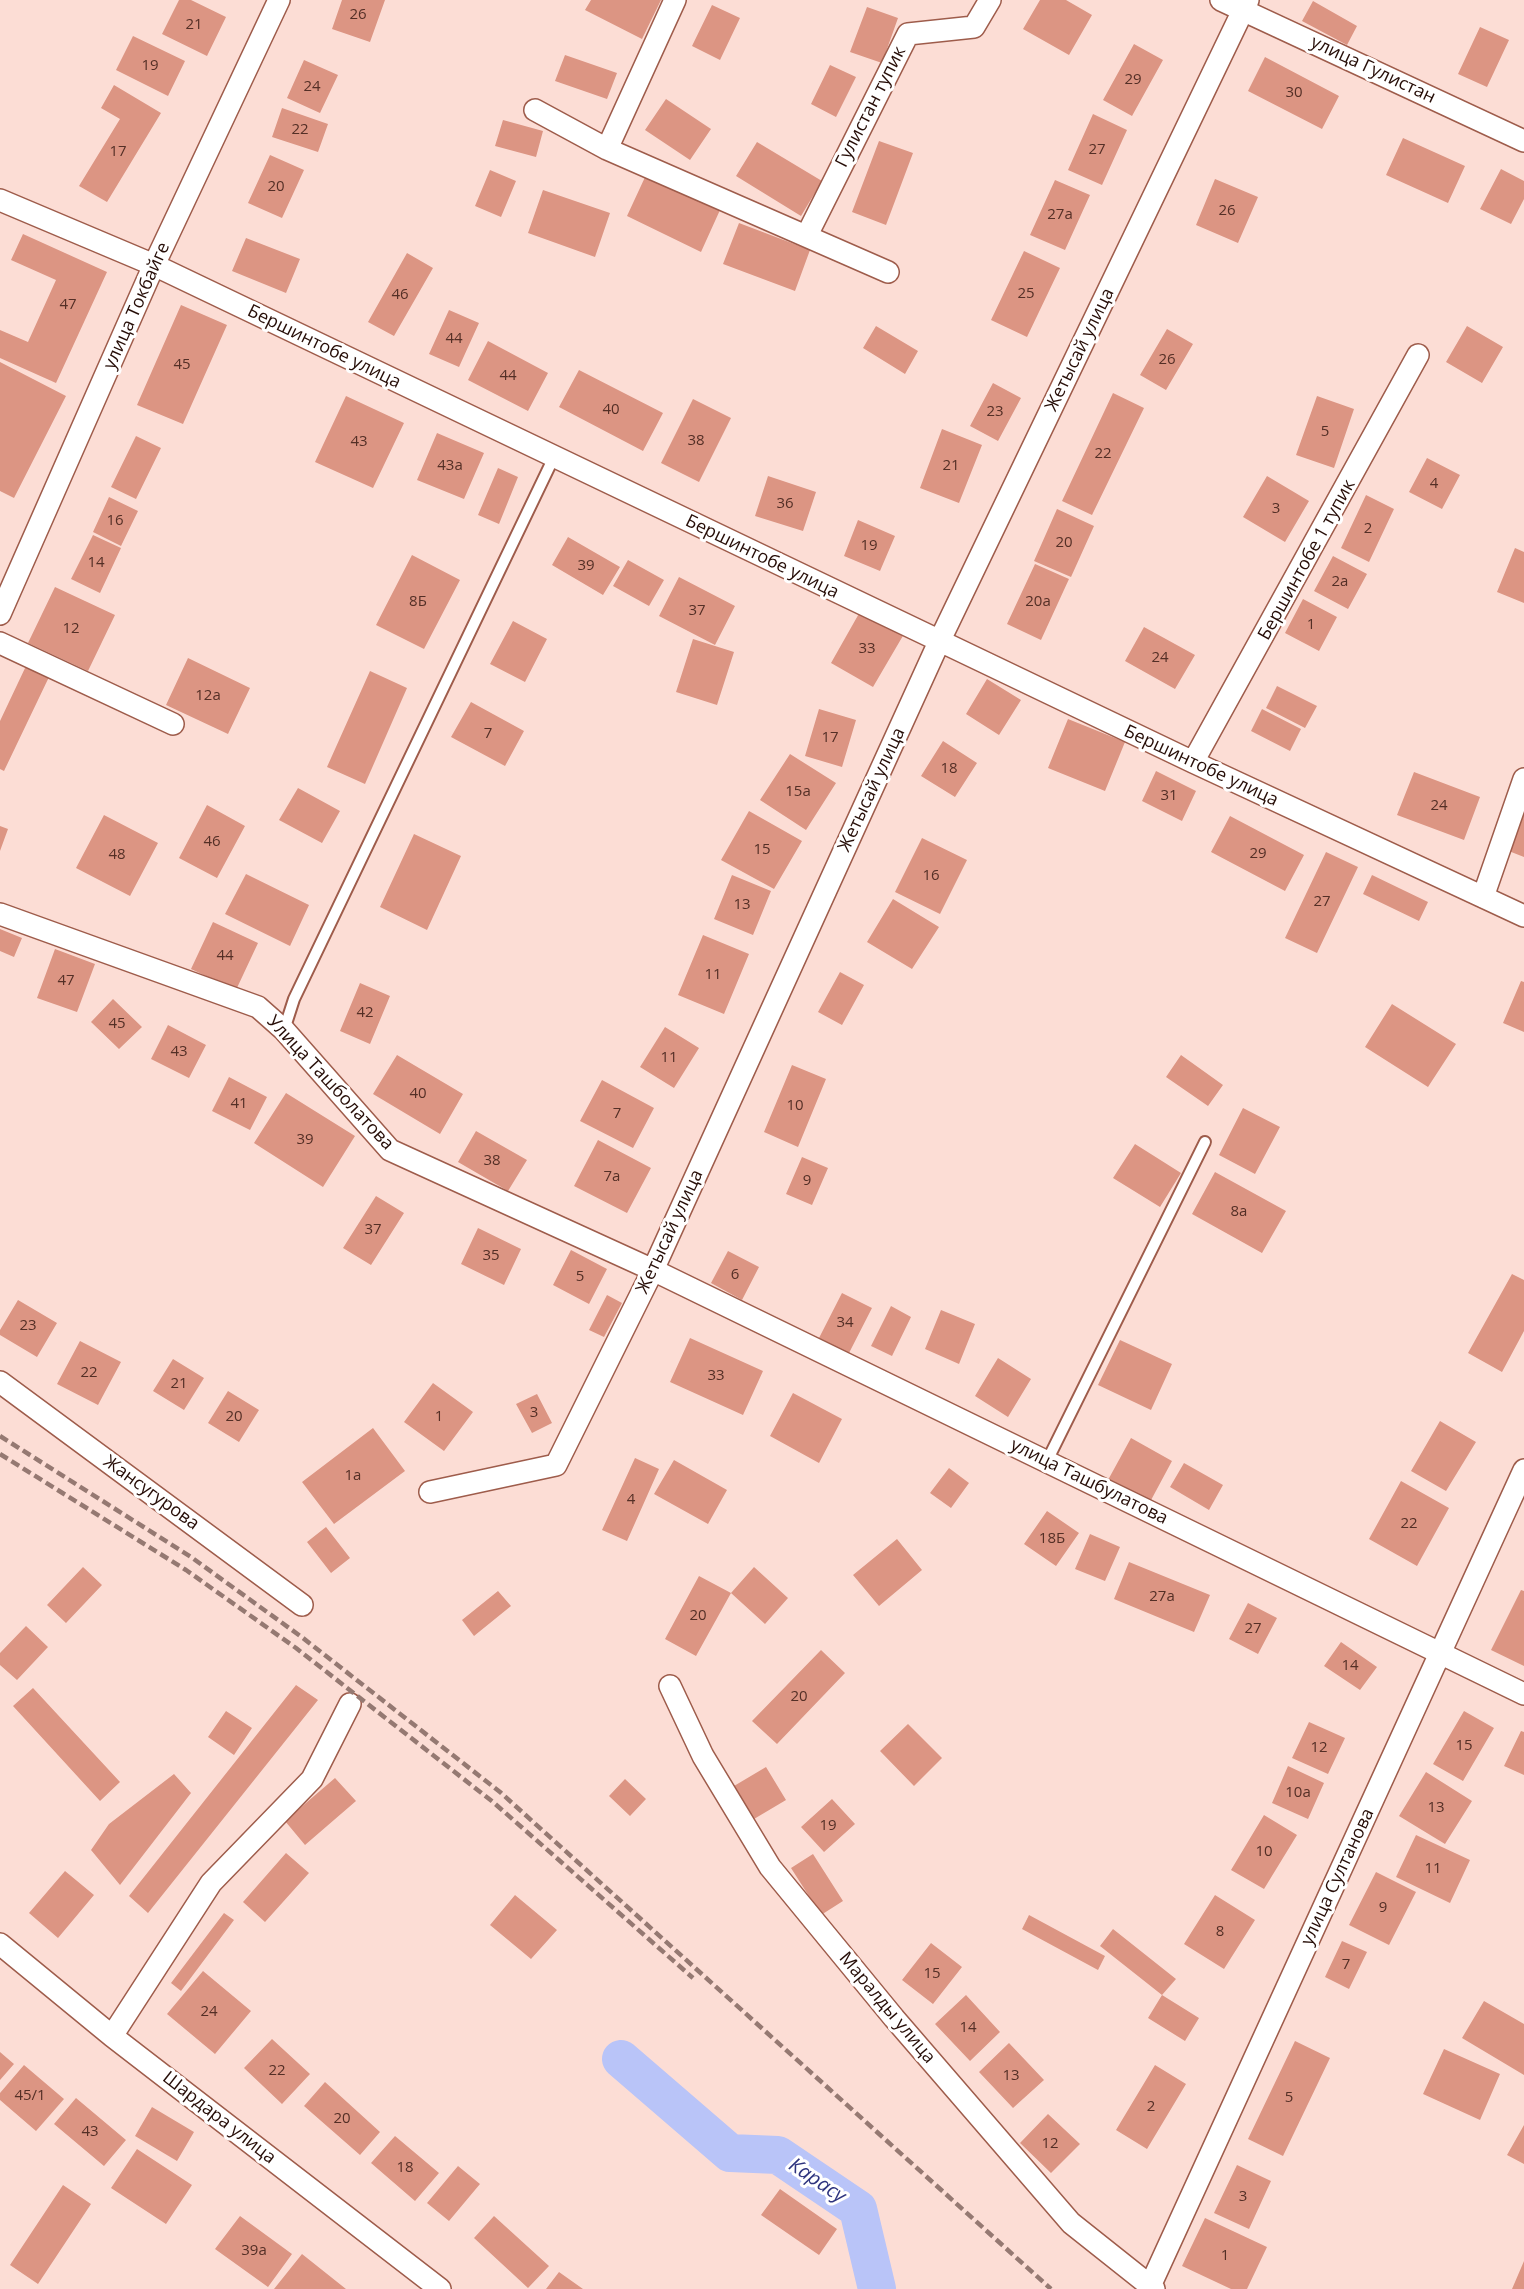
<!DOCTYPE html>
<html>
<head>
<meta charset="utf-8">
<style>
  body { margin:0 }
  canvas { display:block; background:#fcddd5 }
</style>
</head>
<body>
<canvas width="1524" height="2289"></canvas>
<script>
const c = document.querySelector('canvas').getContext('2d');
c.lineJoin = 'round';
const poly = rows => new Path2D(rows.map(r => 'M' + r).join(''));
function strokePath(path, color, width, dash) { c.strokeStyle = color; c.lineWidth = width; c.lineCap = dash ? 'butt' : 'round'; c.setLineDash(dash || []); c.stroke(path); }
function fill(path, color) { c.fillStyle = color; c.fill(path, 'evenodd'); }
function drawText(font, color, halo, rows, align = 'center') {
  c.font = font + ' "Open Sans",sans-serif'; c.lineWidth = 6; c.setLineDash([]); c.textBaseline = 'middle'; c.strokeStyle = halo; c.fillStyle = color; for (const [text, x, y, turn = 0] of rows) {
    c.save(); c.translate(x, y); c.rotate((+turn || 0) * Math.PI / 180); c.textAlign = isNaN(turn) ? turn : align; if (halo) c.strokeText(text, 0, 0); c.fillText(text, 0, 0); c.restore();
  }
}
strokePath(poly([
  [621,2059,730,2153,778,2155,858,2209,877,2289]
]), '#b9c4f8', 38);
fill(poly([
  [179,0,191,0,226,17,207,56,162,34],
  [342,0,385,0,370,42,332,29],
  [591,0,661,0,642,39,585,10],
  [1040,0,1066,0,1092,15,1069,55,1023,29],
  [1313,1,1357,26,1347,45,1302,21],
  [712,5,740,18,720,60,692,46],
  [867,7,898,18,882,63,850,52],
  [1480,27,1509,40,1487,87,1458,74],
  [133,36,185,61,168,96,116,70],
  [1134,44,1163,60,1132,116,1103,100],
  [565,55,617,73,607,99,555,81],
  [1265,57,1339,96,1322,129,1248,91],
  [304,60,338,75,320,113,287,98],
  [830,65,856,77,836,117,811,104],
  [114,85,161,113,107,202,79,186,120,119,101,108],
  [666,99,711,129,690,160,645,130],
  [282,108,328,124,318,152,272,137],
  [1093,114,1127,130,1102,185,1068,170],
  [503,120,543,131,536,157,495,146],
  [1403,138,1465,166,1448,203,1386,175],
  [879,141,913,153,886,225,852,212],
  [757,142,822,181,801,216,736,176],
  [270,155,304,170,282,218,248,203],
  [1501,169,1524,181,1524,199,1511,224,1480,209],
  [490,170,516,181,501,217,475,206],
  [646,175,720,210,701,252,627,216],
  [1215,179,1258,197,1238,243,1196,225],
  [1055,180,1090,195,1065,250,1030,235],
  [543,190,610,213,595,257,528,233],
  [739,223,810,250,795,291,723,264],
  [23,234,107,272,56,383,0,358,0,330,28,342,56,280,11,260],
  [246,238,300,259,286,293,232,271],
  [1024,251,1060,268,1027,337,991,320],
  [407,253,433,268,394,336,368,322],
  [181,305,227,325,183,424,137,405],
  [449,310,479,323,459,367,429,354],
  [876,326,918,351,905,374,863,348],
  [1467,326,1503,347,1482,383,1446,362],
  [1167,329,1193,344,1166,390,1140,375],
  [488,341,548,373,528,411,468,380],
  [0,362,66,396,14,498,0,491],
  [579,370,663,413,643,451,559,407],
  [993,383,1021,398,998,441,970,426],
  [1113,393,1144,408,1092,515,1062,501],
  [346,396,404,423,373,488,315,462],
  [1317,396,1354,409,1334,468,1296,455],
  [693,399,731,418,699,482,661,463],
  [942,429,982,445,959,503,920,488],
  [437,433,484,453,464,499,417,480],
  [136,436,161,448,136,499,111,487],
  [1427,458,1460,475,1442,509,1409,492],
  [498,468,518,477,499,524,478,515],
  [768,476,816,492,803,531,755,516],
  [1267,476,1309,501,1285,542,1243,517],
  [1366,495,1394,509,1369,562,1341,548],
  [109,497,138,511,121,546,93,532],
  [1057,509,1094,526,1071,577,1034,561],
  [858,520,895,536,880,571,844,556],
  [93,535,121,548,100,593,71,579],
  [568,537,620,567,603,595,552,565],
  [1515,548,1524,552,1524,603,1497,592],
  [412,555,460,580,424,649,376,625],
  [1333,556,1367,574,1348,609,1314,591],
  [628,560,664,580,649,606,613,586],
  [1035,564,1069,579,1041,640,1007,624],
  [679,577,735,606,715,645,659,616],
  [55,587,115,615,88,671,28,643],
  [1303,599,1337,617,1319,651,1285,633],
  [861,610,904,634,873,687,831,663],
  [513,621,547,639,525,682,490,664],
  [1144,627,1195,655,1175,689,1125,661],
  [693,639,734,652,717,705,676,692],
  [188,658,250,688,228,734,166,705],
  [26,666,49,677,4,771,0,769,0,721],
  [370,671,407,688,365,784,327,767],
  [987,679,1021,700,999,735,966,714],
  [1277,686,1317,706,1305,728,1266,708],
  [471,702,524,731,505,766,451,737],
  [819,709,856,720,842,767,805,756],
  [1262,709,1301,729,1290,751,1251,731],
  [1068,719,1125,742,1105,791,1048,768],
  [943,741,977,763,955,797,921,776],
  [790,754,836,783,806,830,760,800],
  [1156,771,1196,791,1182,821,1142,801],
  [1414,772,1480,797,1464,840,1397,815],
  [1524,787,1524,857,1501,848],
  [298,788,340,811,322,843,279,820],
  [207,805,245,826,217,878,179,858],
  [749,811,802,841,774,889,721,860],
  [104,815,158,843,130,896,76,868],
  [1230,816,1304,855,1285,891,1211,852],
  [0,826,8,829,0,851],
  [414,834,461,856,427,930,380,907],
  [922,838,967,860,940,914,895,892],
  [1326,852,1358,867,1317,953,1285,938],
  [246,874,309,905,290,946,225,914],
  [732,875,771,891,753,935,714,919],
  [1372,875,1428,902,1419,921,1363,894],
  [893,899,939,927,912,969,867,942],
  [213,922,258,943,236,990,191,969],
  [0,929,22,938,14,957,0,951],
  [703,935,749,954,724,1014,678,995],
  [55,949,95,964,77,1012,37,998],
  [840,972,864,985,842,1025,818,1012],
  [1521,981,1524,982,1524,1032,1503,1023],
  [360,983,390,996,370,1044,340,1031],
  [113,999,142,1027,119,1049,91,1022],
  [1392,1004,1456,1044,1428,1087,1365,1047],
  [168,1025,206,1045,189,1078,151,1059],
  [665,1027,699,1048,674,1088,640,1067],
  [397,1055,463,1094,440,1134,373,1094],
  [1181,1055,1223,1085,1208,1106,1166,1077],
  [792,1065,826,1079,798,1147,764,1132],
  [229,1077,267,1097,250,1130,212,1111],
  [602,1080,654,1108,633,1148,580,1121],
  [286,1093,355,1136,323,1187,254,1143],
  [1243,1108,1280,1127,1255,1174,1219,1155],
  [476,1131,527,1160,508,1191,458,1162],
  [598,1140,651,1168,627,1213,574,1186],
  [1135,1144,1181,1173,1160,1207,1113,1178],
  [802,1157,828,1168,812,1205,786,1194],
  [1215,1172,1286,1211,1262,1253,1192,1214],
  [376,1196,404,1213,371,1265,343,1248],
  [478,1228,521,1249,504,1285,461,1264],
  [571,1250,607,1269,589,1304,553,1285],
  [728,1251,759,1267,742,1300,711,1283],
  [1512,1274,1524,1280,1524,1331,1502,1372,1468,1353],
  [842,1293,872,1308,849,1353,819,1338],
  [607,1295,622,1303,604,1337,589,1330],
  [18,1300,57,1323,37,1357,0,1335,0,1330],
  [891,1306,911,1317,892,1356,871,1346],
  [941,1310,975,1324,959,1364,925,1349],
  [690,1338,763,1371,743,1415,670,1382],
  [1120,1340,1172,1364,1151,1410,1098,1385],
  [80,1341,121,1362,98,1405,57,1384],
  [998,1358,1031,1379,1008,1417,975,1396],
  [173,1359,204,1378,184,1410,153,1391],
  [433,1383,473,1412,444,1451,404,1422],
  [228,1391,259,1410,239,1442,208,1423],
  [793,1393,842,1419,819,1463,770,1436],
  [537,1394,552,1423,532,1433,516,1404],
  [1440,1421,1476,1442,1446,1491,1411,1471],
  [373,1428,405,1471,334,1524,302,1482],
  [1131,1438,1172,1461,1150,1502,1108,1480],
  [635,1458,659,1469,627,1541,602,1530],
  [674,1460,727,1490,708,1524,654,1494],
  [1184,1463,1223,1485,1209,1510,1170,1487],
  [949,1468,969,1483,951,1508,930,1493],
  [1401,1481,1449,1508,1417,1566,1369,1539],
  [1047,1511,1079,1533,1056,1566,1024,1544],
  [326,1527,350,1558,331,1573,307,1542],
  [1090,1534,1120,1547,1105,1581,1075,1569],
  [897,1539,922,1570,879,1606,853,1575],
  [1129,1562,1210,1595,1194,1632,1114,1599],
  [83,1567,102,1585,66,1623,47,1605],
  [754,1567,788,1598,765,1624,731,1593,696,1656,665,1639,699,1576,731,1593],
  [1521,1590,1524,1591,1524,1666,1491,1650],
  [498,1591,511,1606,474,1636,462,1620],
  [1248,1603,1277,1618,1258,1654,1229,1639],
  [26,1626,48,1647,17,1680,0,1665,0,1653],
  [1341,1642,1377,1667,1360,1690,1324,1666],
  [821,1650,845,1673,777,1744,752,1721],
  [296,1685,318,1700,148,1913,129,1896],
  [33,1688,120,1782,100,1801,13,1706],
  [226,1711,252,1728,234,1755,208,1737],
  [1464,1711,1494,1728,1463,1781,1433,1764],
  [1309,1722,1345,1738,1328,1774,1292,1758],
  [908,1724,942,1758,914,1786,880,1751],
  [1521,1731,1524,1732,1524,1775,1504,1766],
  [1288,1766,1324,1783,1308,1819,1272,1803],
  [766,1767,786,1800,754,1819,734,1786],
  [1426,1772,1472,1801,1445,1844,1399,1816],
  [174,1774,191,1793,120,1885,91,1850,109,1824],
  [335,1778,356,1801,305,1845,285,1821],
  [625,1779,646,1799,630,1816,609,1796],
  [832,1799,855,1824,824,1852,801,1827],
  [1264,1815,1297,1835,1264,1889,1231,1870],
  [1416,1835,1470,1860,1450,1903,1396,1877],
  [286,1853,309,1873,265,1922,243,1902],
  [813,1854,843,1901,821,1915,791,1868],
  [65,1871,94,1895,58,1938,29,1913],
  [1376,1872,1416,1892,1389,1945,1349,1925],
  [515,1895,557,1930,531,1959,490,1925],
  [1215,1895,1255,1920,1224,1969,1184,1944],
  [224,1913,234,1920,181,1991,171,1983],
  [1029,1915,1105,1956,1098,1970,1022,1929],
  [1113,1929,1176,1979,1162,1995,1100,1946],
  [1342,1941,1367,1952,1349,1989,1325,1977],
  [931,1943,962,1967,933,2004,902,1980],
  [203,1971,251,2011,215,2054,167,2014],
  [966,1995,1000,2032,970,2061,935,2024],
  [1162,1995,1199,2018,1185,2041,1148,2018],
  [1484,2001,1524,2024,1524,2075,1462,2038],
  [272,2039,310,2074,282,2104,244,2068],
  [1295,2041,1330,2058,1283,2156,1248,2139],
  [1009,2043,1044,2080,1013,2108,979,2072],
  [1444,2049,1500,2074,1480,2120,1423,2094],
  [0,2052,14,2064,0,2080],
  [24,2065,64,2099,36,2131,0,2100,0,2093],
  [1155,2065,1186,2084,1147,2149,1116,2130],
  [325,2082,380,2132,360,2155,304,2106],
  [76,2098,126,2140,104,2166,54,2124],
  [152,2107,194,2132,177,2161,135,2136],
  [1048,2114,1080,2144,1051,2173,1020,2143],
  [1524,2125,1524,2164,1507,2155],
  [395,2136,439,2173,415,2201,371,2163],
  [137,2149,192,2185,166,2224,111,2188],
  [1237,2165,1271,2181,1249,2229,1214,2213],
  [458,2166,480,2184,449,2221,427,2203],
  [63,2185,91,2204,38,2284,10,2265],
  [780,2189,837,2229,819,2255,761,2215],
  [240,2216,292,2254,268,2287,215,2249],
  [494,2216,549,2266,528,2288,474,2238],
  [1205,2218,1267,2247,1247,2289,1231,2289,1182,2266],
  [302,2254,346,2289,274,2289],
  [1524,2261,1524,2289,1512,2289],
  [559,2272,583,2289,546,2289]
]), '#dc9583');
const lane = poly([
  [284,1030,294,999,554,457],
  [1047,1461,1205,1142]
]);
const street = poly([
  [1221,0,1524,141],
  [535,110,607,149,888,272],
  [607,149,675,0],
  [0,200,154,265,1193,762,1524,916],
  [807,235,908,34,974,27,990,0],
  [0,614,154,265,279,0],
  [0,643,173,724],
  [1193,762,1418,355],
  [1483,897,1524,779],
  [0,914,258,1007,284,1030,390,1150,653,1270,1524,1694],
  [0,1382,302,1605],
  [430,1492,556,1465,653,1270,939,642,1248,0],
  [670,1686,703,1756,770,1867,894,2018,1071,2223,1154,2289],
  [0,1944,112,2036,440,2289],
  [112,2036,211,1883,312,1779,350,1704],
  [1151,2284,1524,1470]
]);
strokePath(lane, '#9e5c4b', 14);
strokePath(street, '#9e5c4b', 24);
strokePath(lane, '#fff', 10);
strokePath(street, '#fff', 21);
strokePath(poly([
  [0,1436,191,1557,303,1638,500,1792,1051,2289],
  [0,1454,186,1570,296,1648,493,1802,693,1978]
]), '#957972', 4.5, [9, 4.5]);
drawText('15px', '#542f26', null, [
  ["26",358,15],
  ["21",194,25],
  ["19",150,66],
  ["29",1133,80],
  ["24",312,87],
  ["30",1294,93],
  ["22",300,130],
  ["27",1097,150],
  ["17",118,152],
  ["20",276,187],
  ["26",1227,211],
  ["27а",1060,215],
  ["25",1026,294],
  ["46",400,295],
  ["47",68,305],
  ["44",454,339],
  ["26",1167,360],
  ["45",182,365],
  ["44",508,376],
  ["40",611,410],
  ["23",995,412],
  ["5",1325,432],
  ["38",696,441],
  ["43",359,442],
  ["22",1103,454],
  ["43а",450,466],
  ["21",951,466],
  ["4",1434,484],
  ["36",785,504],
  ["3",1276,509],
  ["16",115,521],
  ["2",1368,529],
  ["20",1064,543],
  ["19",869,546],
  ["14",96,563],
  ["39",586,566],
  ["2а",1340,582],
  ["8Б",418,602],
  ["20а",1038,602],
  ["37",697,611],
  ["1",1311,625],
  ["12",71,629],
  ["33",867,649],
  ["24",1160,658],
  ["12а",208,696],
  ["7",488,734],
  ["17",830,738],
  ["18",949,769],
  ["15а",798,792],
  ["31",1169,796],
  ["24",1439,806],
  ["46",212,842],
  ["15",762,850],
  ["29",1258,854],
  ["48",117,855],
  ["16",931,876],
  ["27",1322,902],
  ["13",742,905],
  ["44",225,956],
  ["11",713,975],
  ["47",66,981],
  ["42",365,1013],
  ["45",117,1024],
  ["43",179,1052],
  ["11",669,1058],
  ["40",418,1094],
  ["41",239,1104],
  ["10",795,1106],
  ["7",617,1114],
  ["39",305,1140],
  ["38",492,1161],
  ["7а",612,1177],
  ["9",807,1181],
  ["8а",1239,1212],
  ["37",373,1230],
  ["35",491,1256],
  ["6",735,1275],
  ["5",580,1277],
  ["34",845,1323],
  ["23",28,1326],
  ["22",89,1373],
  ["33",716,1376],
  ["21",179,1384],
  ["3",534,1413],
  ["20",234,1417],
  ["1",439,1417],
  ["1а",353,1476],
  ["4",631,1500],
  ["22",1409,1524],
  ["18Б",1052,1539],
  ["27а",1162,1597],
  ["20",698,1616],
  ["27",1253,1629],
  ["14",1350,1666],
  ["20",799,1697],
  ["15",1464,1746],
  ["12",1319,1748],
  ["10а",1298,1793],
  ["13",1436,1808],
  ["19",828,1826],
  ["10",1264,1852],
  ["11",1433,1869],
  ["9",1383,1908],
  ["8",1220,1932],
  ["7",1346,1965],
  ["15",932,1974],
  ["24",209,2012],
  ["14",968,2028],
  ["22",277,2071],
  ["13",1011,2076],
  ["45/1",30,2096],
  ["5",1289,2098],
  ["2",1151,2107],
  ["20",342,2119],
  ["43",90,2132],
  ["12",1050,2144],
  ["18",405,2168],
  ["3",1243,2197],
  ["39а",254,2251],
  ["1",1225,2256]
]);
drawText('18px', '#260d07', '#fff', [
  ["улица Гулистан",1373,70,25],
  ["Гулистан тупик",871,107,-63],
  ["улица Токбайге",137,306,-66],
  ["Бершинтобе улица",324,347,26],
  ["Жетысай улица",1080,350,-64],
  ["Бершинтобе улица",762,557,26],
  ["Бершинтобе 1 тупик",1307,560,-61],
  ["Бершинтобе улица",1201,766,25],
  ["Жетысай улица",872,790,-65],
  ["Улица Ташболатова",330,1083,47],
  ["Жетысай улица",670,1232,-65],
  ["улица Ташбулатова",1089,1482,26],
  ["Жансугурова",151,1493,36],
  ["улица Султанова",1338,1877,-65],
  ["Маралды улица",887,2008,50],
  ["Шардара улица",219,2118,38]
]);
drawText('italic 20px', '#2e347e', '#fff', [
  ["Карасу",817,2181,34]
]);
</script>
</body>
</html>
